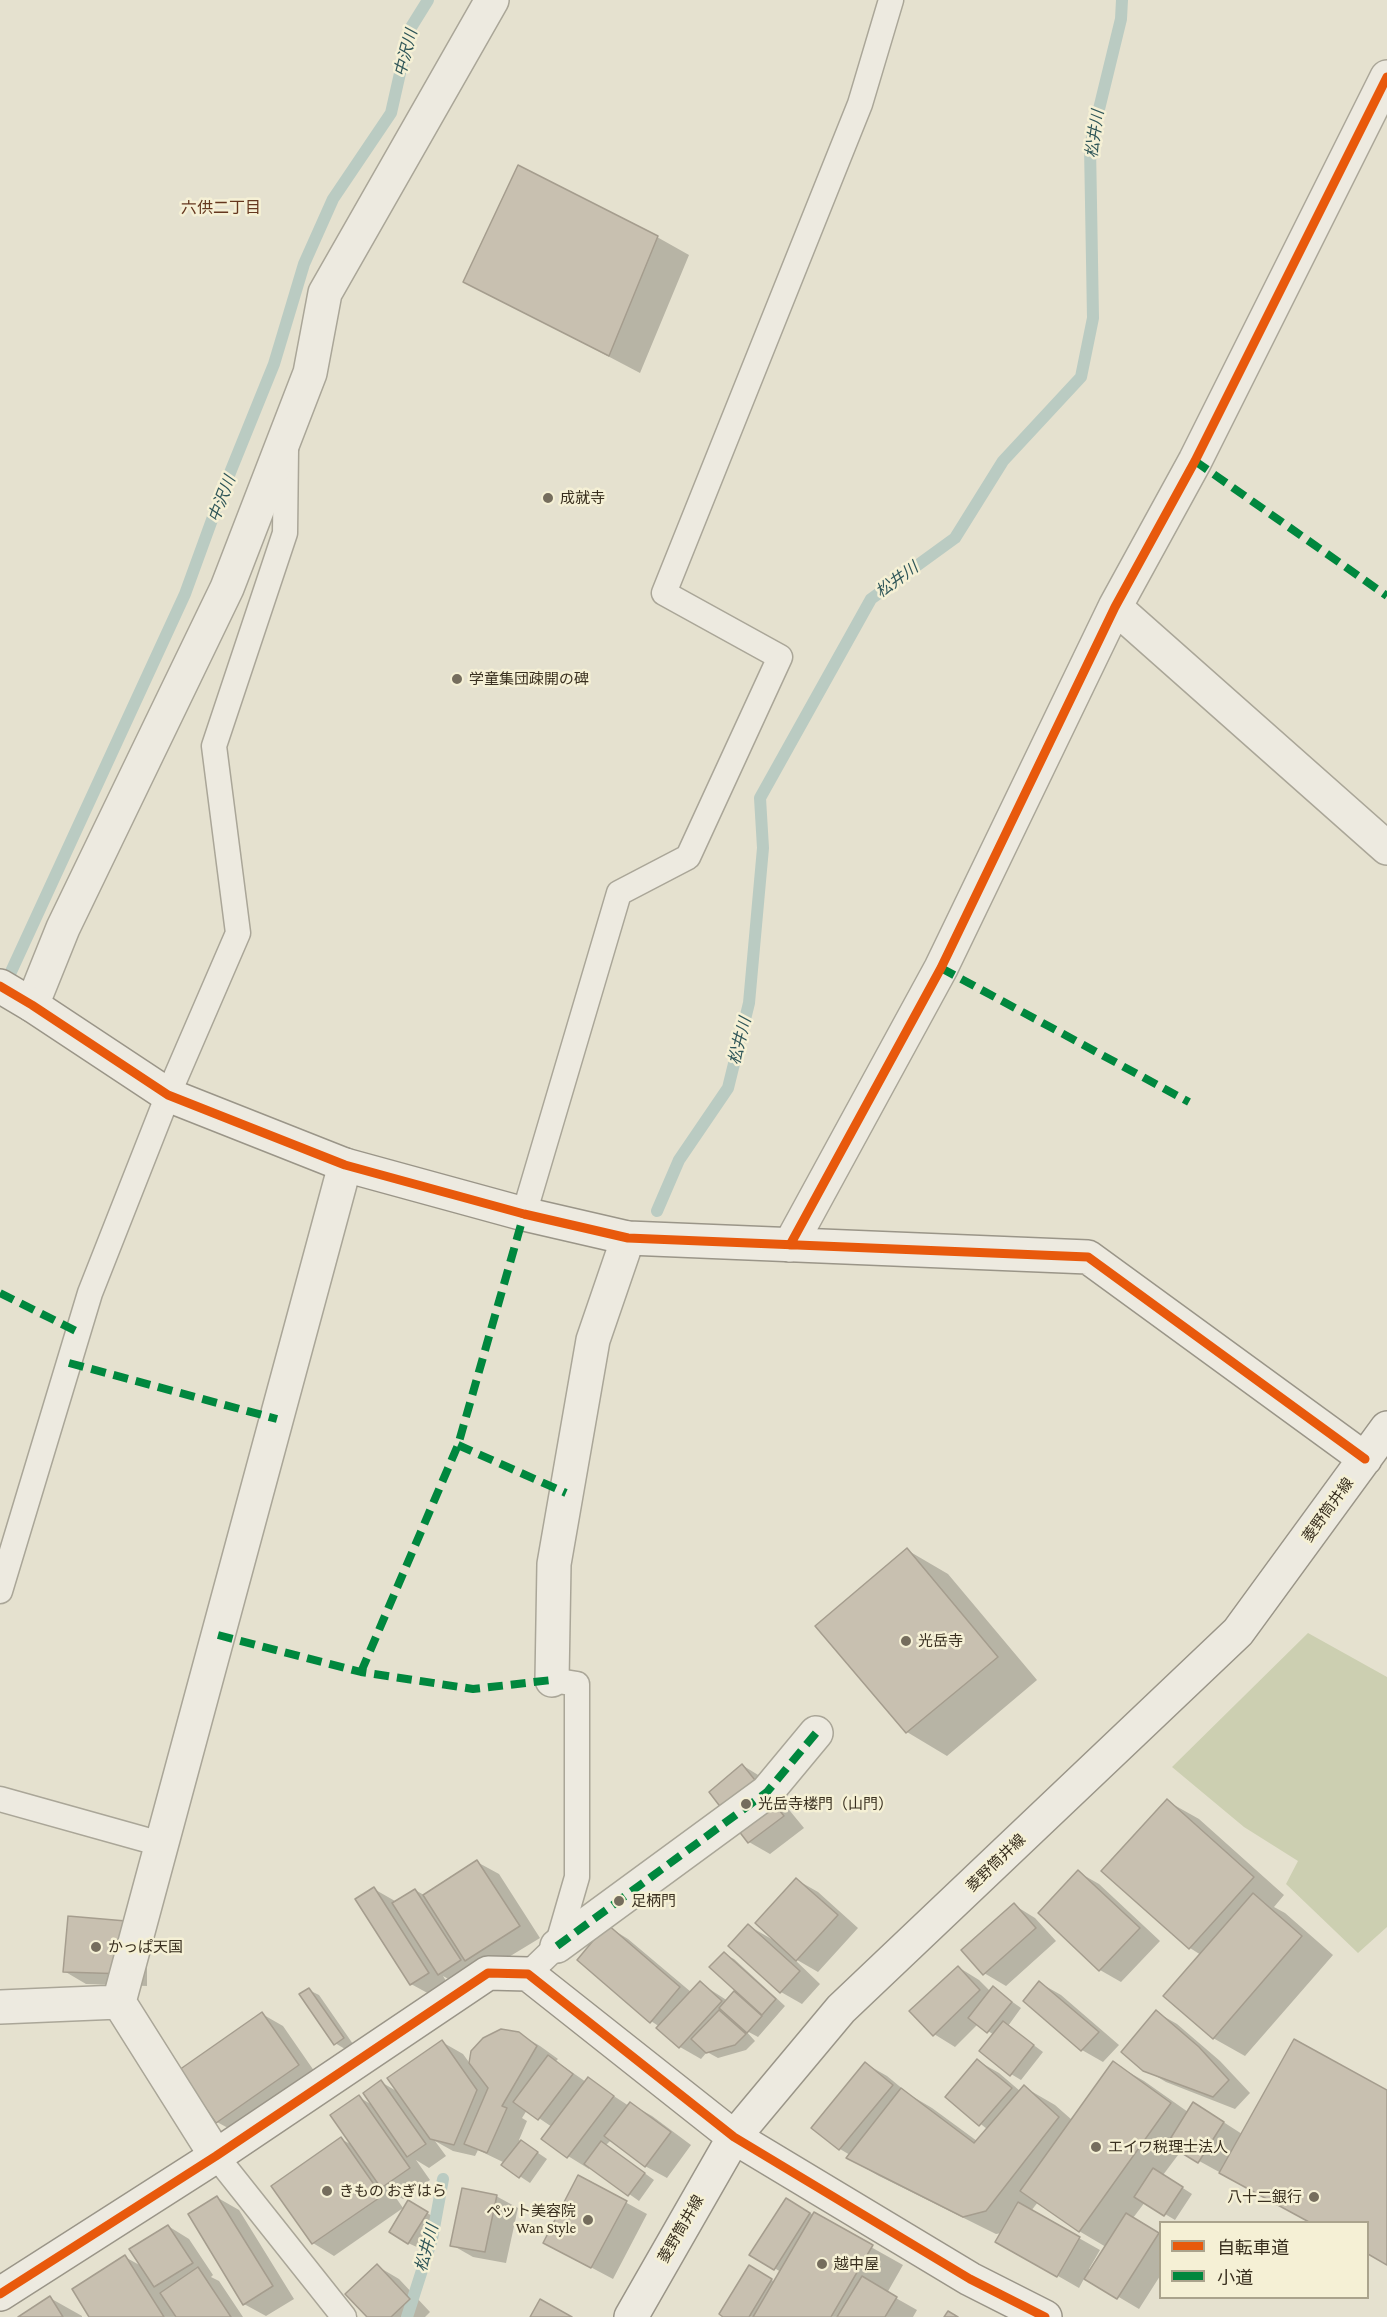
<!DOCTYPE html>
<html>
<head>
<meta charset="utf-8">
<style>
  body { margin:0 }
  #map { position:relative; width:1387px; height:2317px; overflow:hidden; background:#e5e1cf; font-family:"Crimson Pro","Noto Sans JP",serif }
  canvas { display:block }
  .legend { position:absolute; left:1159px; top:2221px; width:210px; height:78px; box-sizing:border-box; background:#f5f0d5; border:2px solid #aaa38c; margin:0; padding:8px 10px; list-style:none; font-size:18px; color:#392f1f }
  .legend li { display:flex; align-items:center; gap:12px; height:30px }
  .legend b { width:30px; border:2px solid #aaa38c }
</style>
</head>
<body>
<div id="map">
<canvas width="1387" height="2317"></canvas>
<ul class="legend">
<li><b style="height:8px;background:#e8590c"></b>自転車道</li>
<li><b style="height:8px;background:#00873e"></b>小道</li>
</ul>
</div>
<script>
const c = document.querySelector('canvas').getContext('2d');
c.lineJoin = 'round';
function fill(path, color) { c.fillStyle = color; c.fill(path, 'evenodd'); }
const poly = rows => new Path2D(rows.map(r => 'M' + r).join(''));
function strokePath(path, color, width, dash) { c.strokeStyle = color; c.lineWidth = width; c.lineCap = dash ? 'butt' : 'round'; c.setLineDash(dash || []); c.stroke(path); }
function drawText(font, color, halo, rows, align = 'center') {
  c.font = font + ' "Crimson Pro","Noto Sans JP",serif'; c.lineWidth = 5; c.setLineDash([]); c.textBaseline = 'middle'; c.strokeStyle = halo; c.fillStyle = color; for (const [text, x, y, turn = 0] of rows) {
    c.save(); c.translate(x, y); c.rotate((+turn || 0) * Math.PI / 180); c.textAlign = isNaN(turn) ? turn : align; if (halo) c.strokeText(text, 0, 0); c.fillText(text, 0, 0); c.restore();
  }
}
fill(poly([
  [1308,1633,1387,1677,1387,1927,1358,1953,1286,1884,1298,1861,1244,1827,1172,1767]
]), '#cccfb1');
fill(poly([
  [657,237,689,255,640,373,465,281],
  [907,1550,948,1574,1037,1680,947,1756,907,1732],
  [742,1765,763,1778,804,1828,770,1854,749,1842],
  [1167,1801,1199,1819,1284,1895,1274,1907,1285,1913,1333,1955,1245,2056,1213,2038,1201,1955,1190,1948],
  [477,1862,499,1874,540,1938,461,1986,443,1976,449,1986,433,1996,411,1984,374,1889,395,1901,415,1890,424,1895],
  [1078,1872,1099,1884,1160,1941,1121,1982,1100,1970],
  [797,1880,818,1892,858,1928,818,1972,792,1957,820,1984,802,2004,781,1992,749,1926,775,1941],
  [1014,1905,1035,1918,1056,1941,1006,1986,984,1973],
  [607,1926,628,1939,691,1992,700,1983,728,2001,737,1990,724,1954,734,1959,785,2006,758,2037,745,2030,755,2041,746,2050,718,2058,707,2052,701,2059,680,2047,660,2027,651,2021],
  [147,1935,147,1986,86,1984,64,1971],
  [958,1967,979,1980,991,1992,993,1988,1021,2008,1008,2026,1043,2052,1021,2080,1011,2074,994,2035,978,2024,955,2047,934,2034],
  [1040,1983,1061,1995,1119,2045,1103,2062,1082,2050,1025,2001],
  [309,1990,319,1995,353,2044,345,2049,335,2043],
  [1156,2012,1177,2024,1220,2061,1250,2093,1235,2109,1166,2082,1144,2069],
  [262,2014,283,2026,319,2078,239,2134,217,2122],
  [518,2033,540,2046,558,2059,556,2061,586,2082,588,2079,629,2106,631,2104,652,2116,691,2145,667,2178,645,2166,611,2140,606,2145,654,2180,639,2201,590,2166,589,2169,568,2156,552,2127,527,2110,522,2118,527,2121,519,2140,547,2159,530,2183,503,2165,505,2163,478,2150,475,2156,453,2151,435,2141,446,2156,429,2168,416,2160,430,2180,403,2199,392,2192,403,2208,334,2256,313,2243,341,2139,354,2146,359,2097,372,2105,381,2082,398,2092,442,2042,463,2054,471,2065],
  [978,2061,999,2073,1020,2091,1024,2087,1055,2105,1072,2120,1113,2063,1144,2081,1188,2112,1214,2116,1242,2134,1387,2091,1387,2265,1368,2254,1368,2222,1310,2222,1181,2151,1163,2175,1192,2194,1175,2220,1145,2202,1133,2218,1160,2235,1160,2276,1139,2309,1085,2277,1079,2288,997,2241,1002,2233,996,2234,879,2176,848,2158,850,2155,840,2149,866,2064,887,2076,910,2095,932,2108,977,2141,987,2129,947,2097],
  [1038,2202,1079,2231,1106,2247,1091,2271,1089,2269,1100,2250,1031,2211],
  [579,2177,647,2214,613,2279,566,2254],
  [496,2196,518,2208,506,2263,473,2257,452,2245],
  [218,2198,239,2210,294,2299,266,2316,244,2304],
  [787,2200,903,2265,887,2293,917,2310,913,2317,726,2317,749,2267,775,2282,781,2272,752,2255],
  [409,2202,437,2219,419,2248,408,2243],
  [168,2226,189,2239,213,2275,211,2277,219,2281,243,2317,91,2317,125,2257,143,2267],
  [377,2266,399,2279,430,2312,425,2317,369,2317],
  [50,2298,82,2316,82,2317,21,2317]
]), '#0003');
strokePath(poly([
  [4,987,185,594,221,495,274,364,304,264,333,199,391,113,410,29,428,0],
  [657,1211,679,1160,728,1088,749,1003,763,848,760,798,871,599,955,538,1003,461,1081,377,1093,318,1090,146,1121,19,1122,0],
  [407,2317,432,2239,443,2179]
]), '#bacbc2', 12);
const building = poly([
  [518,165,658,236,609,356,463,282,518,165],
  [907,1548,998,1657,906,1733,815,1626,907,1548],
  [742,1764,784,1816,748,1843,709,1792,742,1764],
  [1167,1799,1254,1877,1189,1949,1101,1871,1167,1799],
  [477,1860,520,1926,465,1961,423,1895,477,1860],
  [1078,1870,1140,1928,1099,1971,1038,1913,1078,1870],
  [796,1878,838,1915,796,1961,755,1923,796,1878],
  [374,1887,429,1973,410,1985,355,1899,374,1887],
  [415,1889,461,1960,438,1975,392,1903,415,1889],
  [1253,1893,1302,1936,1213,2039,1163,1996,1253,1893],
  [1014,1903,1036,1928,983,1975,961,1950,1014,1903],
  [68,1916,126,1921,126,1974,63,1972,68,1916],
  [607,1924,680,1987,650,2023,577,1960,607,1924],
  [748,1924,800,1971,780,1993,728,1946,748,1924],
  [724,1952,776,1999,762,2015,709,1967,724,1952],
  [958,1966,980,1990,933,2036,909,2011,958,1966],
  [700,1981,722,2001,679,2048,656,2028,700,1981],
  [1039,1981,1099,2032,1081,2051,1023,2001,1039,1981],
  [993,1986,1012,2002,987,2033,968,2018,993,1986],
  [309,1988,344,2038,334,2045,299,1994,309,1988],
  [734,1991,762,2016,747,2033,719,2008,734,1991],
  [719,2010,746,2034,735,2045,706,2053,691,2039,719,2010],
  [1156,2010,1199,2047,1229,2080,1213,2097,1143,2071,1121,2052,1156,2010],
  [262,2012,299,2065,216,2123,179,2070,262,2012],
  [1003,2021,1034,2045,1010,2076,979,2051,1003,2021],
  [501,2029,519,2032,537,2046,502,2106,507,2108,487,2153,464,2144,488,2088,469,2063,471,2051,483,2038,501,2029],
  [1294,2039,1387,2090,1387,2265,1368,2254,1368,2222,1309,2222,1219,2173,1294,2039],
  [442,2040,477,2090,454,2145,430,2139,387,2078,442,2040],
  [548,2055,573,2074,538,2120,513,2102,548,2055],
  [977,2059,1012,2088,979,2126,945,2097,977,2059],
  [1113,2061,1171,2103,1079,2232,1020,2191,1113,2061],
  [865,2062,893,2085,839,2150,811,2128,865,2062],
  [588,2077,614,2096,567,2158,541,2139,588,2077],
  [381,2080,426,2144,407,2157,363,2093,381,2080],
  [1024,2085,1059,2117,986,2211,963,2217,846,2158,901,2088,974,2143,1024,2085],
  [359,2095,410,2168,381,2188,330,2115,359,2095],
  [630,2102,671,2132,645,2167,604,2136,630,2102],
  [1193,2102,1224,2122,1198,2163,1167,2144,1193,2102],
  [341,2137,382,2196,312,2244,271,2186,341,2137],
  [521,2140,538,2152,519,2178,501,2165,521,2140],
  [601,2141,645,2173,628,2196,584,2164,601,2141],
  [1153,2168,1183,2187,1164,2216,1134,2197,1153,2168],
  [578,2175,627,2201,591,2268,543,2243,578,2175],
  [462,2188,497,2195,485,2252,450,2246,462,2188],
  [217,2196,273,2286,243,2305,188,2214,217,2196],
  [786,2198,810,2213,774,2270,749,2255,786,2198],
  [408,2200,428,2212,408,2244,389,2232,408,2200],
  [1018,2202,1080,2237,1057,2277,995,2242,1018,2202],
  [814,2212,873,2245,831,2317,753,2317,814,2212],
  [1126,2213,1159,2233,1117,2299,1084,2279,1126,2213],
  [168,2225,193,2263,154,2287,129,2249,168,2225],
  [125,2255,164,2317,89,2317,72,2289,125,2255],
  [377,2264,410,2299,391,2317,367,2317,345,2294,377,2264],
  [749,2265,772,2279,749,2317,723,2317,719,2314,749,2265],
  [198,2267,231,2317,176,2317,160,2293,198,2267],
  [862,2276,897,2297,885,2317,837,2317,862,2276],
  [50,2296,63,2317,18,2317,50,2296],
  [540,2299,572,2317,530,2317,540,2299],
  [948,2311,958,2317,944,2317,948,2311]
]);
fill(building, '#c8c0b0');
strokePath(building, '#a59d8e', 1.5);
const lane = poly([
  [524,1214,619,893,688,857,780,657,664,593,860,104,891,0],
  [0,1591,90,1293,168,1095,238,933,214,746,285,533,286,449],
  [0,1799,161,1844],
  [528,1974,557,1946,577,1877,577,1684,552,1680],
  [216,2156,344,2317]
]);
const street = poly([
  [1115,607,1387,848],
  [32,1005,63,928,227,588,310,373,325,293,492,0],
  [790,1245,941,968,1115,607,1195,461,1387,77],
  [552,1680,554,1564,593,1340,628,1238],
  [557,1946,767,1792,816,1733],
  [0,2007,119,2002],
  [216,2156,119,2002,345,1165]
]);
const secondary = poly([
  [0,986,32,1005,168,1095,345,1165,524,1214,628,1238,1088,1257,1365,1459],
  [0,2294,216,2156,488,1973,528,1974,734,2137,970,2279,1045,2317],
  [631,2317,734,2137,841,2009,1238,1632,1387,1428]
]);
strokePath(lane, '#aaa698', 27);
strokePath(street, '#aaa698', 36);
strokePath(secondary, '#9a9588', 36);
strokePath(lane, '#edeae0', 24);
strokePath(street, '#edeae0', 33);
strokePath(secondary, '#edeae0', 33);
strokePath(poly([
  [1195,461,1387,596],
  [941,968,1189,1102],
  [0,1293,78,1332],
  [69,1363,277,1419],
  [458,1445,566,1493],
  [218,1635,361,1672,473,1689,552,1680],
  [361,1672,458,1445,524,1214],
  [557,1946,767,1792,816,1733]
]), '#00873e', 8, [15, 8]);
strokePath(poly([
  [0,986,32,1005,168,1095,345,1165,524,1214,628,1238,1088,1257,1365,1459],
  [790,1245,941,968,1115,607,1195,461,1387,77],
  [0,2294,216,2156,488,1973,528,1974,734,2137,970,2279,1045,2317]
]), '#e8590c', 9);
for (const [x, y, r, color] of [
  [548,498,6,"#756d5d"],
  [457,679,6,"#756d5d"],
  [906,1641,6,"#756d5d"],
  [746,1804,6,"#756d5d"],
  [619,1901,6,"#756d5d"],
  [96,1947,6,"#756d5d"],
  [1096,2147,6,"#756d5d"],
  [327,2191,6,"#756d5d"],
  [1314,2197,6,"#756d5d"],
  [588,2220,6,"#756d5d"],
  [822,2264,6,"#756d5d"]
]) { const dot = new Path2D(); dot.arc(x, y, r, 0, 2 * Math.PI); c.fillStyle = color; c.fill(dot); strokePath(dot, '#f5f0d5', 2); }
drawText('15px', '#392f1f', '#f5f0d5', [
  ["成就寺",560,498],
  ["学童集団疎開の碑",469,679],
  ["光岳寺",918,1641],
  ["光岳寺楼門（山門）",758,1804],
  ["足柄門",631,1901],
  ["かっぱ天国",108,1947],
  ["エイワ税理士法人",1108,2147],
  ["きもの おぎはら",339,2191],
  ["八十二銀行",1302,2197,"right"],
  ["ペット美容院",576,2211,"right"],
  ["Wan Style",576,2228,"right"],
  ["越中屋",834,2264]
], 'left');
drawText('15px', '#392f1f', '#f5f0d5', [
  ["菱野筒井線",1328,1510,-54],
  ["菱野筒井線",996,1863,-44],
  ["菱野筒井線",681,2229,-60]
]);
drawText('italic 16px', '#2f5658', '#f5f0d5', [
  ["中沢川",406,53,-75],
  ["松井川",1095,134,-82],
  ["中沢川",222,499,-69],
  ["松井川",897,580,-36],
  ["松井川",740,1041,-76],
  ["松井川",427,2248,-75]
]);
drawText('16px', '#65371f', '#f5f0d5', [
  ["六供二丁目",221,208]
]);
</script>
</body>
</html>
